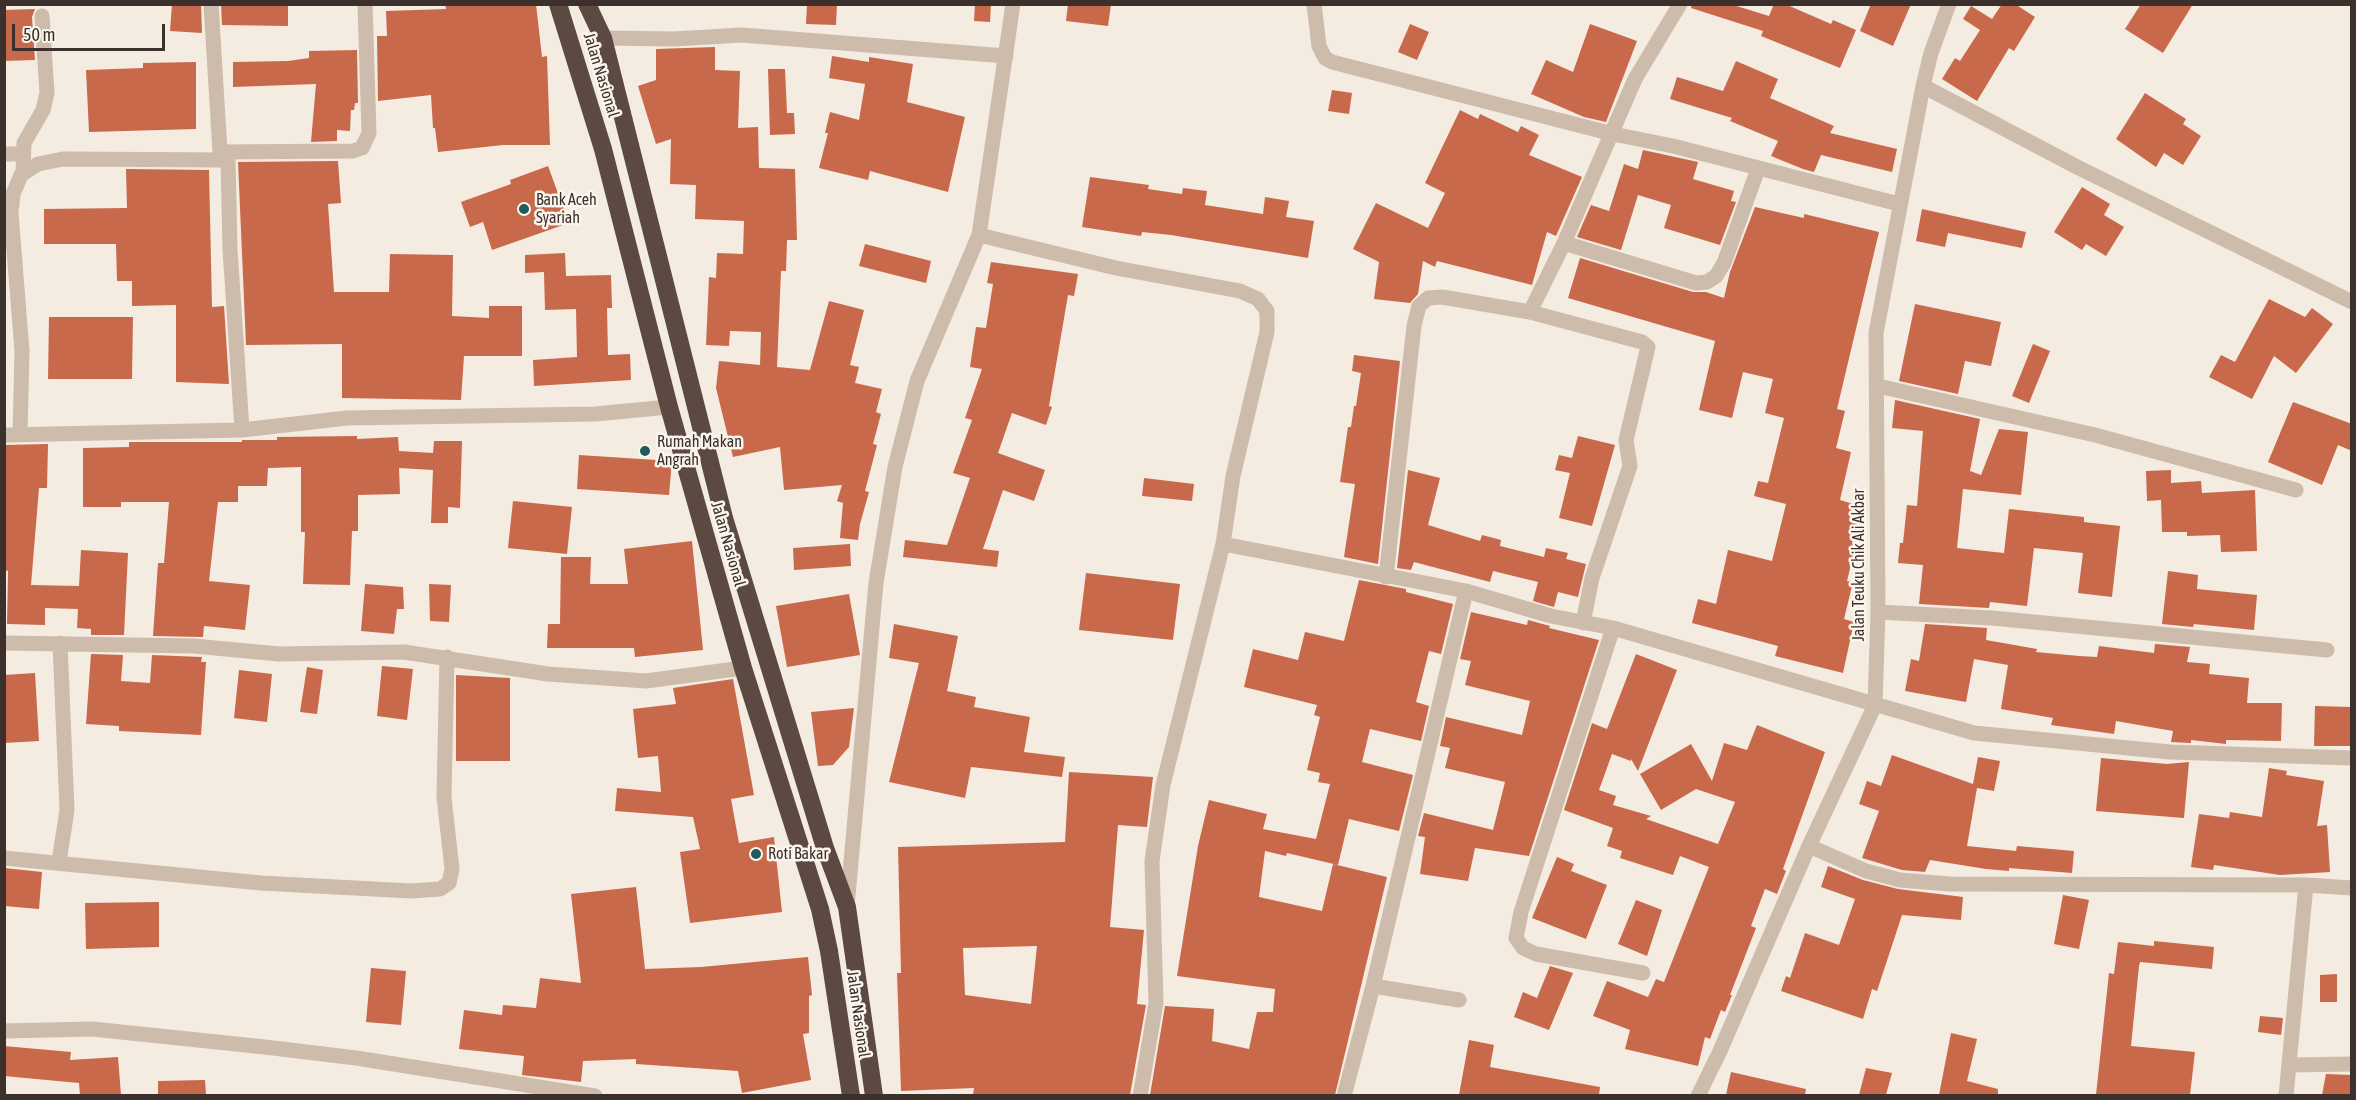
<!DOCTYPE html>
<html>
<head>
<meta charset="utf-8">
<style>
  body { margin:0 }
  #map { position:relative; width:2356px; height:1100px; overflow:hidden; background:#f4ebe1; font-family:"Asap Condensed",sans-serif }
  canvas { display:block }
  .frame { position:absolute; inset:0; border:6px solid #3b302b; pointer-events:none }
  .scale { position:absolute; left:12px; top:24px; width:153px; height:27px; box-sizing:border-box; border:3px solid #3b302b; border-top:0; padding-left:8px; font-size:18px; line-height:21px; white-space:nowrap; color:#3b302b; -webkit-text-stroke:4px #fbf5ee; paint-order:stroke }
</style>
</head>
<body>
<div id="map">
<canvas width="2356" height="1100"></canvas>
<div class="frame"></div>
<div class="scale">50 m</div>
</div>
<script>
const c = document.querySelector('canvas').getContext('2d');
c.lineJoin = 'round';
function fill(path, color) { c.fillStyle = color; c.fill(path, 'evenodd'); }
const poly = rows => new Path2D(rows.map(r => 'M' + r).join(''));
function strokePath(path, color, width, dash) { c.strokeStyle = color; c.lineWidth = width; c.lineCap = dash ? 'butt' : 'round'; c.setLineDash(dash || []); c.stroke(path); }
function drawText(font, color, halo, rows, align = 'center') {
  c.font = font + ' "Asap Condensed",sans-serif'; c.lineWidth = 5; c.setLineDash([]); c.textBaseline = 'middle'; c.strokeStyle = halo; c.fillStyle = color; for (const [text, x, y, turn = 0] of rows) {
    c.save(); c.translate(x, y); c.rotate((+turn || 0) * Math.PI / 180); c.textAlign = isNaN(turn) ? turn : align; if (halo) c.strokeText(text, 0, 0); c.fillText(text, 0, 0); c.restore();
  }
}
fill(poly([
  [172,4,201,4,202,33,170,31],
  [221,4,288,4,288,26,222,25],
  [445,4,536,4,542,57,547,56,550,145,503,145,438,152,435,128,433,128,431,95,378,101,377,36,387,36,386,11,446,9],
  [807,4,837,4,836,25,806,24],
  [975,4,991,4,990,22,974,21],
  [1068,4,1111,4,1108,26,1066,21],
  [1692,4,1730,4,1769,16,1774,4,1785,4,1831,24,1833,20,1856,30,1840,68,1761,36,1763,31,1691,8],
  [1871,4,1911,4,1893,46,1860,31],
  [2002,4,2015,4,2035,17,2014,51,2009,48,1977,101,1942,79,1955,58,1960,61,1980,30,1963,19,1971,6,1992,19],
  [2141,4,2193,4,2163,53,2125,29],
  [35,9,32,17,35,60,4,61,4,10],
  [1410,24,1429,32,1417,60,1398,52],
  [1590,24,1637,41,1606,122,1584,117,1531,94,1546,60,1573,72],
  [715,47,715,70,740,71,738,128,758,127,759,168,795,169,797,240,787,240,786,271,781,271,777,367,810,370,829,301,864,310,850,365,859,367,855,383,882,389,876,412,881,414,873,444,877,445,865,491,869,492,860,524,858,540,840,538,843,503,837,501,842,485,784,490,780,447,733,457,716,388,719,361,760,365,761,332,730,331,729,346,706,345,709,277,716,278,717,253,743,254,744,221,695,219,696,185,670,184,671,139,656,144,638,86,656,80,656,49],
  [357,50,358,103,355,103,354,110,351,110,350,131,337,130,337,141,311,142,316,84,233,87,233,62,288,61,309,58,309,51],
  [832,56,869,62,869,57,913,64,907,102,965,117,948,192,870,171,868,180,819,168,828,133,825,133,830,112,859,120,865,84,829,78],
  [1736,61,1778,79,1770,98,1834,126,1830,133,1897,149,1892,172,1821,155,1814,172,1803,169,1771,156,1778,141,1730,121,1732,118,1670,99,1677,77,1723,91],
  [196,62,196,129,89,132,86,70,143,68,143,63],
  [768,69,785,69,787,113,794,113,795,134,770,135],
  [1332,90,1352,93,1349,114,1328,111],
  [2145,93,2186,119,2183,124,2201,136,2183,165,2164,153,2156,167,2116,139],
  [1460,110,1478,119,1480,114,1518,132,1521,126,1539,135,1529,155,1582,177,1556,236,1547,232,1532,285,1437,261,1435,267,1423,261,1418,294,1410,303,1374,299,1379,262,1353,249,1376,203,1428,228,1445,193,1425,183],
  [1643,150,1698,162,1693,179,1734,191,1731,201,1736,202,1720,245,1664,228,1671,205,1638,195,1621,250,1577,237,1591,205,1609,211,1624,164,1638,169],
  [338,161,341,203,328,204,334,292,389,292,390,254,453,255,452,316,489,318,489,306,522,306,522,356,464,356,461,400,342,398,342,344,246,345,238,162],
  [548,166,569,223,492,250,483,222,470,227,461,202,511,184,510,180],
  [126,169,209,170,212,307,224,306,229,384,176,382,176,305,132,306,132,281,117,281,116,244,44,244,44,209,127,208],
  [1090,177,1149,185,1148,189,1182,194,1183,188,1207,191,1205,205,1263,214,1265,197,1289,201,1286,217,1314,221,1308,258,1171,235,1142,232,1141,236,1082,227],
  [2082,187,2110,204,2104,215,2124,227,2106,256,2086,244,2082,250,2054,232],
  [1755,207,1804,218,1804,214,1879,232,1837,409,1845,411,1836,448,1851,452,1840,500,1853,504,1849,521,1857,523,1852,543,1856,544,1847,581,1853,582,1844,619,1854,622,1843,673,1775,656,1778,646,1692,623,1698,599,1716,604,1728,550,1772,561,1786,504,1754,496,1758,481,1768,483,1784,418,1765,413,1773,379,1743,372,1732,418,1699,410,1715,341,1568,298,1580,258,1693,292,1706,292,1724,298,1730,272],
  [1922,209,2026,232,2022,248,1948,233,1945,247,1916,241],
  [865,244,931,261,926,283,859,266],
  [565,253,566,276,611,275,612,308,607,308,608,355,630,354,631,380,534,386,533,360,577,357,576,309,545,310,544,272,525,273,525,255],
  [991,262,1078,274,1074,296,1068,295,1049,406,1052,407,1046,425,1012,413,998,453,1045,470,1034,501,1003,490,983,549,999,551,997,567,903,557,905,540,947,545,970,478,953,473,972,420,965,418,982,369,970,367,976,327,986,328,993,284,987,283],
  [2269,299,2305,317,2312,308,2333,324,2296,373,2274,356,2252,399,2209,377,2221,355,2235,362],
  [1915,304,2001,322,1991,366,1965,361,1958,394,1899,381],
  [49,317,133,317,132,379,48,379],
  [2033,344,2050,351,2029,403,2012,396],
  [1354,355,1400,361,1378,564,1344,557,1355,484,1340,482,1348,427,1351,427,1354,406,1356,406,1361,373,1352,371],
  [1895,400,1980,419,1970,471,1981,475,1999,429,2028,432,2021,495,1963,489,1957,548,2004,553,2009,509,2084,517,2084,522,2120,526,2112,597,2078,593,2083,553,2034,548,2027,606,1990,602,1989,608,1919,604,1923,565,1898,563,1900,543,1903,543,1907,505,1917,506,1923,431,1892,428],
  [2293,402,2352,424,2352,451,2338,445,2322,485,2268,462],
  [357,436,357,439,398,437,399,451,433,453,434,441,462,441,460,508,448,507,448,523,431,523,433,470,399,468,400,494,358,495,358,531,352,531,350,585,303,584,305,532,301,532,301,467,268,468,267,486,238,486,238,502,218,502,209,581,250,585,245,630,204,626,203,637,153,636,158,563,164,563,169,502,121,502,121,507,83,507,83,448,129,447,129,442,242,442,242,440,277,440,277,437],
  [1578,436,1615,445,1592,526,1559,518,1570,473,1555,470,1559,455,1572,458],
  [48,444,47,488,39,488,31,585,79,586,81,550,128,553,124,635,91,635,91,629,77,628,78,609,45,608,45,625,7,624,8,571,4,570,4,445],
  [579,455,672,461,669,495,577,489],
  [1408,470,1440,478,1428,525,1480,541,1482,535,1501,540,1500,546,1544,557,1546,548,1568,553,1566,559,1586,564,1578,597,1558,592,1554,607,1533,601,1538,582,1493,571,1490,582,1414,562,1411,570,1397,568],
  [2171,470,2171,483,2201,481,2202,493,2255,490,2257,551,2221,552,2220,535,2187,536,2187,532,2162,532,2161,500,2147,501,2146,471],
  [1144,478,1194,484,1192,501,1142,496],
  [513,501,572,507,567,554,508,548],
  [692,541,703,650,635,657,634,648,547,648,548,624,560,624,561,557,591,557,590,584,628,584,624,549],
  [850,544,851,566,794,570,793,548],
  [2168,571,2198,575,2197,589,2257,595,2254,630,2194,624,2193,627,2162,624],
  [1086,573,1180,584,1173,640,1079,630],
  [1359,580,1406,589,1406,592,1453,604,1441,654,1429,651,1416,702,1429,706,1421,741,1370,729,1362,762,1413,775,1399,831,1349,819,1338,865,1287,853,1286,856,1265,851,1259,897,1322,911,1333,864,1387,877,1335,1095,1150,1095,1165,1006,1214,1009,1212,1041,1249,1049,1257,1012,1273,1012,1275,989,1177,976,1198,846,1209,800,1267,814,1263,829,1316,839,1330,784,1318,782,1320,773,1307,770,1320,717,1314,715,1317,705,1244,687,1253,649,1298,660,1305,632,1344,641],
  [365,584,403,587,404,609,397,609,394,634,361,631],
  [429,584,451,585,449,622,430,621],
  [849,594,860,655,787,667,776,606],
  [1471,612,1527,625,1528,620,1550,626,1549,628,1599,640,1529,856,1475,848,1468,881,1420,874,1425,837,1418,836,1424,813,1493,830,1505,782,1445,768,1450,748,1440,746,1446,717,1522,735,1530,701,1465,685,1471,661,1460,659],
  [894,624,958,636,947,691,976,697,974,707,1030,717,1024,752,1065,757,1062,777,971,767,965,798,889,782,919,663,889,658],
  [1925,624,1987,628,1986,640,2037,649,2036,652,2079,656,2097,657,2099,646,2154,653,2155,644,2190,647,2187,662,2210,664,2209,674,2249,678,2247,703,2282,703,2281,741,2226,740,2226,744,2191,740,2191,743,2171,742,2173,731,2116,721,2114,734,2051,725,2053,718,2001,709,2008,665,1974,659,1966,702,1905,691,1911,659,1919,661],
  [91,654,123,655,121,681,150,683,152,655,202,657,201,662,206,662,201,735,119,731,119,726,86,724],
  [1636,654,1677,670,1638,771,1631,759,1631,761,1612,754,1599,790,1616,796,1613,805,1651,816,1646,819,1718,844,1735,802,1696,789,1661,810,1640,774,1691,744,1712,781,1724,743,1747,750,1757,725,1825,752,1783,869,1786,871,1777,894,1765,889,1751,926,1756,928,1730,995,1732,995,1725,1012,1721,1010,1710,1039,1705,1037,1698,1066,1625,1049,1630,1030,1593,1016,1607,981,1648,997,1656,979,1664,982,1709,867,1680,856,1673,875,1620,858,1622,851,1607,846,1613,828,1564,810,1592,723,1607,729],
  [382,666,413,669,407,720,377,716],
  [307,667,323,670,317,714,300,712],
  [239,670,272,674,267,722,234,718],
  [35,673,39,741,4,743,4,675],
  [456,675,510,678,510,761,456,761],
  [733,679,754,795,731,799,739,843,774,837,782,912,690,923,680,852,700,849,693,817,615,811,617,788,661,792,658,756,638,758,633,709,676,704,673,688],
  [2315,706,2352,707,2352,746,2314,746],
  [854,708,849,747,833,765,818,766,811,712],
  [1892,755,1973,784,1978,757,2000,761,1994,791,1977,788,1967,846,2016,851,2017,846,2074,851,2072,873,2009,868,2009,871,1986,869,1930,860,1925,872,1902,870,1862,858,1879,811,1859,804,1867,781,1881,786],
  [2101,758,2167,764,2189,762,2184,818,2096,811],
  [2269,768,2287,771,2286,775,2324,781,2317,826,2327,825,2330,872,2280,875,2214,865,2213,870,2191,867,2199,814,2229,818,2230,812,2262,817],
  [1069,772,1153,777,1147,827,1118,825,1110,927,1144,930,1137,1004,1146,1005,1130,1095,973,1095,974,1088,901,1091,897,973,901,973,898,847,1065,842],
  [1037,946,1031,1004,965,995,963,948],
  [1557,857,1574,864,1571,871,1607,885,1586,939,1532,918],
  [1828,866,1863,880,1898,889,1963,897,1961,920,1902,915,1877,991,1872,989,1863,1019,1781,991,1786,976,1790,978,1805,933,1839,945,1855,899,1821,887],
  [4,868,42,872,39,909,4,906],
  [636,887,645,969,701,967,808,957,812,995,809,996,809,1033,803,1034,811,1080,742,1093,738,1071,636,1064,636,1059,583,1061,581,1082,522,1075,524,1056,459,1049,464,1010,502,1015,503,1005,536,1008,540,978,581,983,571,894],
  [2063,895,2089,900,2079,949,2054,944],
  [1636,900,1662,910,1647,956,1618,944],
  [159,902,159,947,86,949,85,903],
  [2154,941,2214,947,2212,969,2140,962,2139,966,2131,1046,2195,1052,2190,1095,2096,1095,2109,973,2114,974,2118,942,2154,946],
  [1550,966,1573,973,1549,1030,1514,1017,1523,992,1537,998],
  [371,968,406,971,401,1025,366,1022],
  [2337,974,2337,1002,2320,1002,2320,975],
  [2260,1016,2283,1018,2281,1035,2258,1032],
  [1951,1033,1977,1039,1967,1081,1998,1089,1998,1095,1939,1095],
  [1469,1040,1494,1045,1490,1067,1600,1087,1599,1095,1459,1095],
  [4,1046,71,1052,70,1060,118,1057,121,1095,80,1095,79,1083,4,1076],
  [1866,1068,1892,1073,1886,1095,1859,1095],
  [1731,1072,1806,1089,1805,1095,1726,1095],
  [2326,1074,2352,1075,2352,1095,2322,1095],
  [205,1080,206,1095,158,1095,158,1081]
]), '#c8694b');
strokePath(poly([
  [211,4,220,152,228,160,230,249,242,430],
  [1314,4,1319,46,1325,58,1332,62,1613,134,1673,146,1899,204],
  [603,38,674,39,742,35,1006,56],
  [1923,86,2079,168,2352,302],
  [220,152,353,151,362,148,369,133,365,4],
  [4,154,23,154],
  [23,173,24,143,43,110,47,93,42,16],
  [979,235,1116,268,1240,291,1258,299,1267,311,1267,332,1233,476,1223,544,1163,785,1152,861,1156,1003,1140,1096],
  [1564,243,1696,283,1707,282,1716,276,1724,263,1758,169],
  [1530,312,1564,243,1635,79,1680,4],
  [1878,386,2095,435,2296,490],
  [4,435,242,430,347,418,595,414,669,407],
  [20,435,22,351,11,213,13,194,21,175,38,164,63,159,228,160],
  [1223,544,1466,591,1551,616,1613,628,1974,733,2170,752,2352,758],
  [1386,577,1414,326,1419,306,1428,298,1442,297,1530,312,1642,342,1648,347,1626,440,1630,466,1592,578,1583,623],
  [1878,612,1992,618,2327,650],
  [1613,628,1521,912,1516,938,1523,948,1536,954,1643,973],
  [4,643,194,646,279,654,404,652,548,674,646,681,743,668],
  [1809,846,1866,871,1900,880,1950,884,2306,885],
  [4,858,261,883,411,891,440,889,449,883,452,869,444,797,447,657],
  [59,862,67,810,60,643],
  [847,907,876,583,895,467,917,381,979,235,1013,4],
  [1373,986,1459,1000],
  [4,1031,92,1029,265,1047,356,1058,595,1096],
  [2289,1065,2352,1064],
  [1344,1096,1373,986,1466,591],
  [1698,1096,1720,1051,1809,846,1875,705,1878,612,1876,333,1923,86,1931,53,1949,4],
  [2286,1096,2306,885,2352,888]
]), '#cdbbac', 15);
strokePath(poly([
  [558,4,603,149,669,407,743,668,820,909,829,951,851,1096],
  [587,4,603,38,724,518,825,848,847,907,874,1096]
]), '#5c4a42', 18);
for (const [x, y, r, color] of [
  [524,209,6,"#1f5a5e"],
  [645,451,6,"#1f5a5e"],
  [756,854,6,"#1f5a5e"]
]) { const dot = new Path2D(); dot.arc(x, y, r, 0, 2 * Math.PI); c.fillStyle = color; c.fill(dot); strokePath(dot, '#fbf5ee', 2); }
drawText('16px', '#3b302b', '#fbf5ee', [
  ["Jalan Nasional",601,75,73],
  ["Jalan Nasional",728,544,74],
  ["Jalan Teuku Chik Ali Akbar",1859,565,-90],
  ["Jalan Nasional",858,1014,82]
]);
drawText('16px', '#3b302b', '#fbf5ee', [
  ["Bank Aceh",536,200],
  ["Syariah",536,218],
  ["Rumah Makan",657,442],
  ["Angrah",657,460],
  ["Roti Bakar",768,854]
], 'left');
</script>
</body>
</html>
